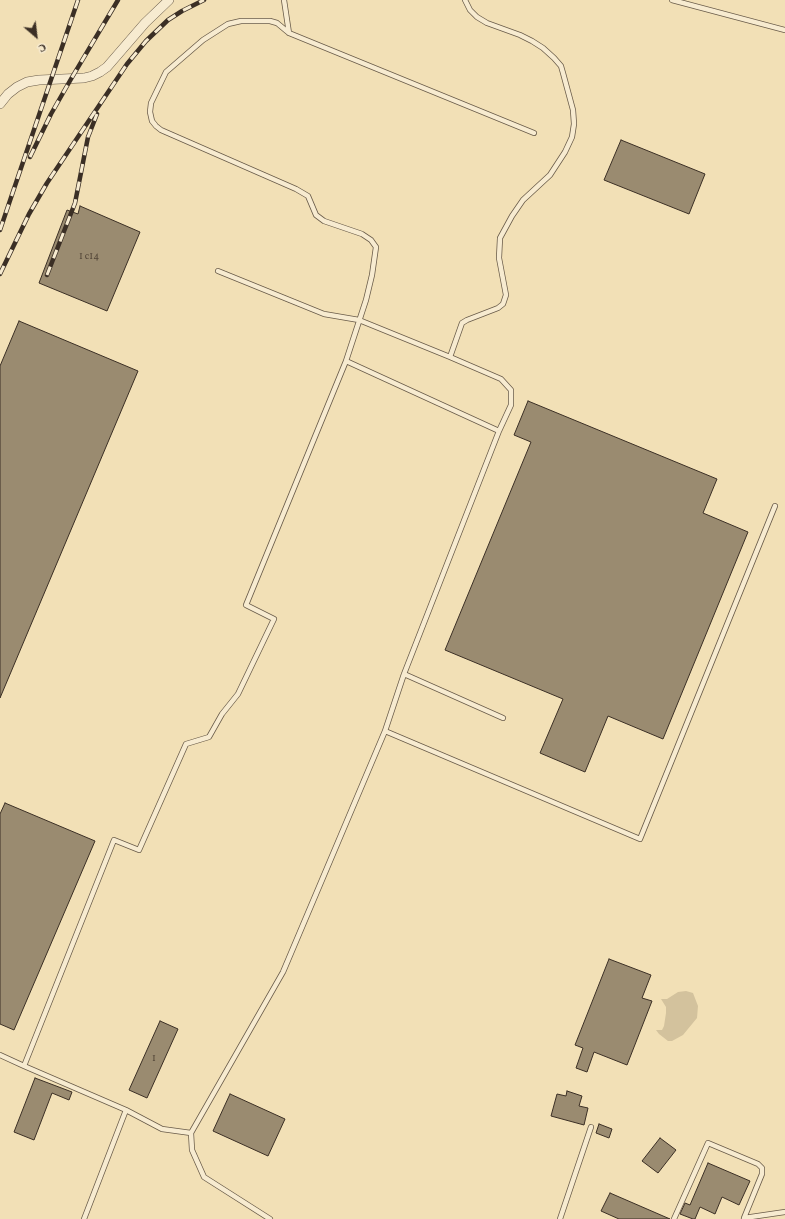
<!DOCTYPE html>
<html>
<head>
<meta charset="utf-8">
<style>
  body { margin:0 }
  #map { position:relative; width:785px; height:1219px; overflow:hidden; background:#f2e0b6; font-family:Vollkorn,serif }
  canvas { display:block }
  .north { position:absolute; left:16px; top:16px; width:40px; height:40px; -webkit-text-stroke:3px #f7ebd0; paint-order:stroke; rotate:152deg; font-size:11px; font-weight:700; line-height:16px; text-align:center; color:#3b2f25 }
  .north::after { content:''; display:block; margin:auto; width:14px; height:18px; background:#3b2f25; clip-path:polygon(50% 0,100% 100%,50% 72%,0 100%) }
</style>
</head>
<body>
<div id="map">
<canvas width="785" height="1219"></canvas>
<div class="north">С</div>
</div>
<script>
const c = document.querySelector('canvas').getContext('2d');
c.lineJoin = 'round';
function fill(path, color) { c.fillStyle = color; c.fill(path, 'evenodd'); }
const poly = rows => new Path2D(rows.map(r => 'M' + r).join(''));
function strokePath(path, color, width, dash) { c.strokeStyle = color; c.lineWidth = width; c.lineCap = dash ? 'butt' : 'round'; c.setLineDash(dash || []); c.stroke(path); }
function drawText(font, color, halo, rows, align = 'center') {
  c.font = font + ' Vollkorn,serif'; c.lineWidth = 3.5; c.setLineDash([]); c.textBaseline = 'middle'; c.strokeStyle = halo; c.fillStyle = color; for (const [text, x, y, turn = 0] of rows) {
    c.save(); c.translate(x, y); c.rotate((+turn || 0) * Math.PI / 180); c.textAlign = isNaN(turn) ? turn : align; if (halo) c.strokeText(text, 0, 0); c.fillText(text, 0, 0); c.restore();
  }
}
fill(poly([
  [686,991,693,993,698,1006,697,1018,683,1035,672,1041,668,1041,659,1034,656,1030,662,1030,664,1026,666,1013,666,1007,661,999,667,999,678,992]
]), '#d3c29d');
const building = poly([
  [621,140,705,174,689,214,604,180,621,140],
  [80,206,140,232,107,311,39,283,67,210,78,214,80,206],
  [19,321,138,371,0,698,0,366,19,321],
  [528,401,717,479,703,513,748,532,663,739,608,716,585,772,540,753,563,699,445,650,531,442,514,435,528,401],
  [5,803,95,841,14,1030,0,1024,0,814,5,803],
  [609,959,651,975,642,998,652,1001,627,1065,594,1052,587,1072,576,1068,583,1048,575,1045,609,959],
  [160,1021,178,1029,147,1098,129,1090,160,1021],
  [35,1078,72,1092,69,1100,52,1093,34,1140,14,1132,35,1078],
  [567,1091,582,1096,579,1106,588,1108,584,1125,551,1116,557,1094,566,1096,567,1091],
  [230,1094,285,1119,268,1156,213,1131,230,1094],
  [599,1124,612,1129,609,1138,596,1133,599,1124],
  [660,1138,676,1150,658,1173,642,1161,660,1138],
  [708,1163,750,1181,739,1205,722,1197,715,1214,700,1207,695,1219,693,1219,680,1214,685,1203,690,1205,708,1163],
  [610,1193,670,1219,619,1219,601,1211,610,1193]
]);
fill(building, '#9a8b70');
strokePath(building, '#3b2f25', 1);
const service = poly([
  [284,0,289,33],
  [672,0,785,30],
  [218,271,324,314,359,320,450,357,462,323,467,320,498,308,503,304,506,295,499,258,500,238,512,216,523,200,550,175,565,152,572,137,574,124,573,110,563,73,561,66,554,58,543,48,532,41,520,35,487,23,477,17,470,10,465,0],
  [450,357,501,379,511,390,511,405,499,431],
  [346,361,366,300,372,275,376,247,371,240,362,234,324,221,316,215,308,196,296,189,161,130,156,126,152,121,150,112,151,103,166,72,203,40,228,24,241,21,270,21,277,23,289,33,534,133],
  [404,674,503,718],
  [385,731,640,839,775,506],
  [0,1055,24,1066],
  [126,1110,162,1129,191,1133],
  [84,1219,126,1110,24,1066,114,840,139,850,186,744,209,737,222,714,238,694,274,619,246,605,346,361,499,431,404,674,385,731,283,972,191,1133,192,1150,204,1177,270,1219],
  [560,1219,591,1127],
  [674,1219,708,1143,758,1164,762,1168,762,1174,744,1218,785,1212]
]);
const minor = poly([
  [0,104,8,94,17,87,27,82,39,80,84,78,92,76,100,72,107,67,145,23,169,0]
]);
strokePath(service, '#695b49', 6);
strokePath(minor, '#695b49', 10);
strokePath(service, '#f7ebd0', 4.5);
strokePath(minor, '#f7ebd0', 9);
const rail = poly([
  [30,157,51,114,71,79,118,0],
  [0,230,78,0],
  [0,274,29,214,47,183,127,64,146,41,168,20,182,11,204,0],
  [47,275,75,203,88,137,97,114]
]);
strokePath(rail, '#3b2f25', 4.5);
strokePath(rail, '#f7ebd0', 3, [9]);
drawText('10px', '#534638', null, [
  ["1 с14",89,257],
  ["1",154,1059]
]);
</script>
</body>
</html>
